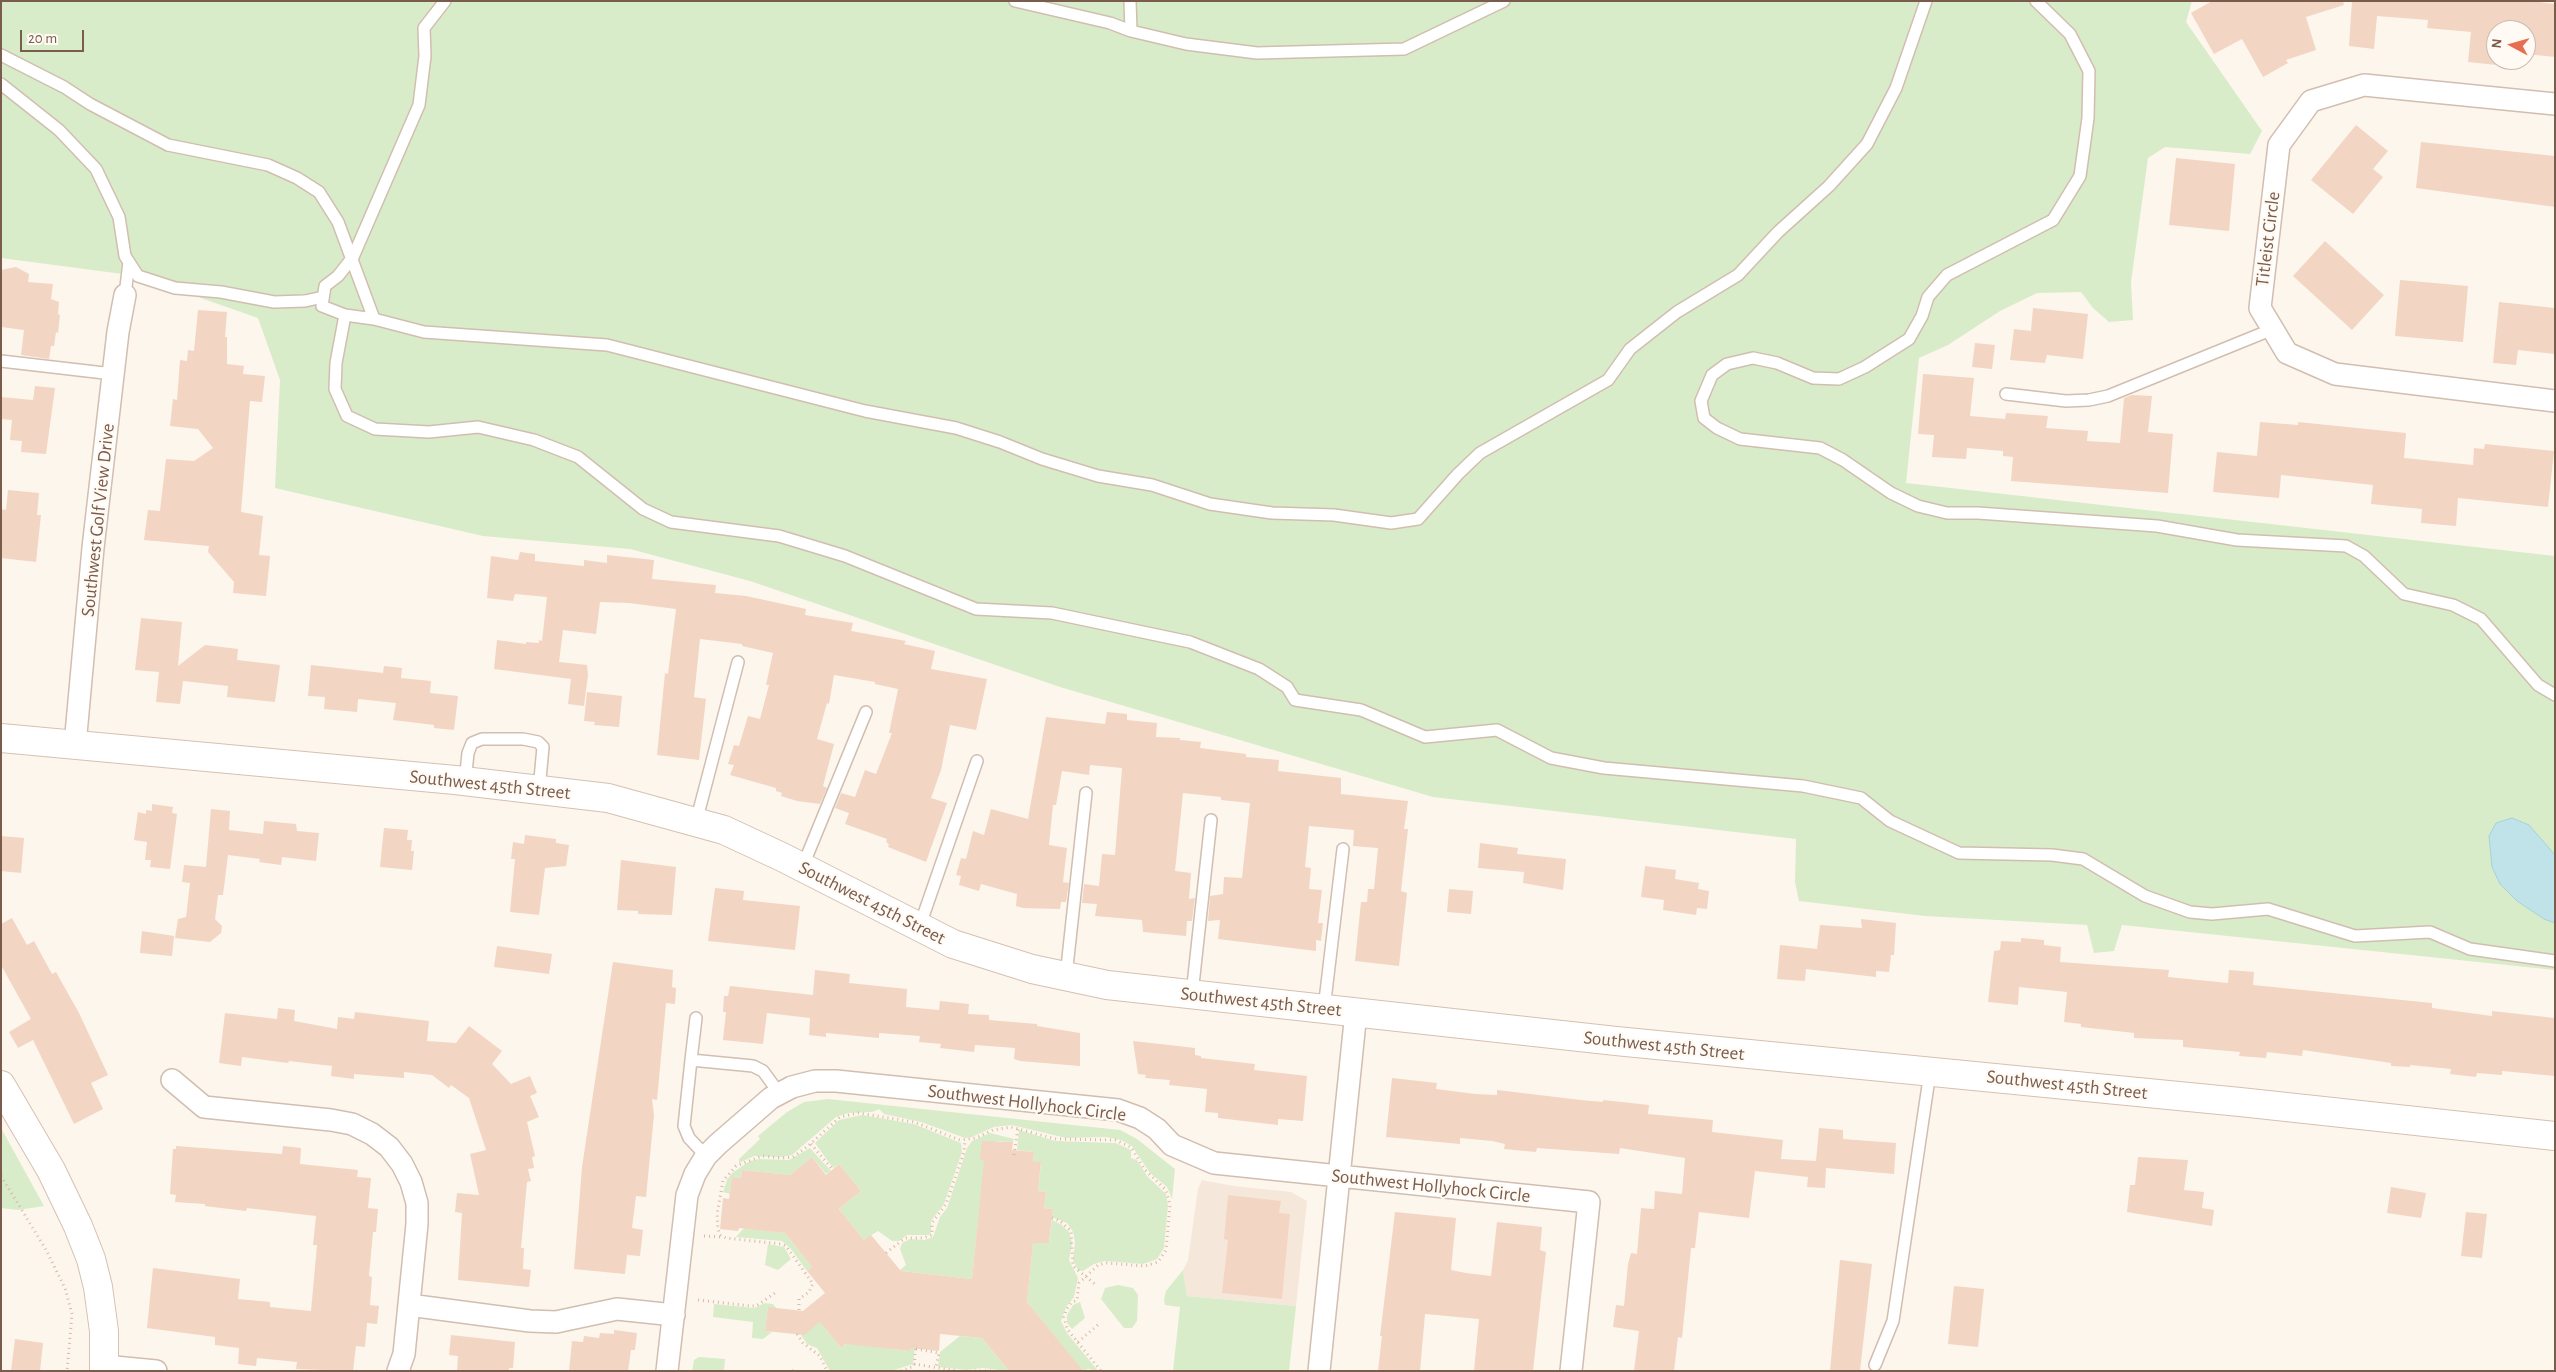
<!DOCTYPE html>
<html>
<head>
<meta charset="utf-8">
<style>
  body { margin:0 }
  #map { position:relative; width:2556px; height:1372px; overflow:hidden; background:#fdf6ec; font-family:"Alegreya Sans",sans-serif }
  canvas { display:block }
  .frame { position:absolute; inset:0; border:2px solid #7a5c4d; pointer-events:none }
  .north { position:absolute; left:2486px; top:20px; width:50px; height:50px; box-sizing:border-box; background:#fffaf3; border:1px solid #cabbb1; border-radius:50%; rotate:276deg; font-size:14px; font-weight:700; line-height:20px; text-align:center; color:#7a5c4d }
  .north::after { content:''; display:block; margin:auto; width:18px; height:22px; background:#e76f51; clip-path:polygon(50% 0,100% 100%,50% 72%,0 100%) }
  .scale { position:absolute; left:20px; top:30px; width:64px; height:22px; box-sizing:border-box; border:2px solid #7a5c4d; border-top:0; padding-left:6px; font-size:15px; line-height:18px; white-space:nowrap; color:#7a5c4d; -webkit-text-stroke:4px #fffaf3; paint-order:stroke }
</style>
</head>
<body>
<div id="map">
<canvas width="2556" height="1372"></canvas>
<div class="frame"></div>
<div class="north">N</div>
<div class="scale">20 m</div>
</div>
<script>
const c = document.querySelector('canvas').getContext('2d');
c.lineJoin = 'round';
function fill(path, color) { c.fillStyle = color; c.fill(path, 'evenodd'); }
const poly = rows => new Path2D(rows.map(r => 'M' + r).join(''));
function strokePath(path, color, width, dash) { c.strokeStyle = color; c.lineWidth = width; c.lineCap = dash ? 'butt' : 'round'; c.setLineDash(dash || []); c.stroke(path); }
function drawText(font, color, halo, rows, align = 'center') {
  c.font = font + ' "Alegreya Sans",sans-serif'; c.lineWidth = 4.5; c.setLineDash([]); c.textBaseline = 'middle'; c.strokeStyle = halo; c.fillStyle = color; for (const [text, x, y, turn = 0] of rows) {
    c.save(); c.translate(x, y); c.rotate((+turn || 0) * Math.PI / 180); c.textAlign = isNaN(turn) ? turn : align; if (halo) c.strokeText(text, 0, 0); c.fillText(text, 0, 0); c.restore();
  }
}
fill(poly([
  [1202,1180,1234,1186,1291,1192,1307,1201,1296,1306,1187,1296,1183,1270,1188,1260,1198,1189]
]), '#f5e8da');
fill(poly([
  [1,1,2192,1,2186,22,2262,131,2250,154,2165,147,2148,158,2131,282,2133,320,2109,322,2093,308,2081,292,2037,293,2000,311,1948,345,1919,358,1906,483,2555,556,2555,970,2122,925,2114,951,2094,953,2087,925,1925,916,1799,901,1795,882,1796,839,1433,797,1060,687,750,581,630,549,483,536,275,488,280,380,258,318,138,276,1,258],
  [828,1099,1120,1130,1137,1139,1175,1169,1172,1199,1167,1187,1150,1173,1132,1146,1121,1140,1106,1137,1066,1138,1012,1125,994,1127,972,1137,965,1138,921,1122,884,1114,879,1109,872,1112,848,1113,836,1117,792,1155,782,1157,754,1156,739,1163,739,1159,760,1139,758,1136,787,1112,804,1102],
  [862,1115,914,1124,961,1143,962,1152,944,1204,931,1221,931,1232,929,1235,907,1235,899,1241,892,1241,878,1231,864,1240,839,1209,861,1191,839,1164,833,1168,815,1143,839,1120],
  [1,1128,44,1206,18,1210,1,1208],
  [1019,1130,1055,1141,1116,1143,1131,1150,1131,1158,1137,1160,1147,1176,1166,1194,1168,1206,1164,1248,1157,1259,1143,1264,1105,1261,1094,1264,1083,1271,1078,1270,1073,1260,1075,1242,1073,1232,1067,1223,1052,1217,1053,1209,1044,1208,1046,1192,1038,1191,1041,1163,1033,1162,1034,1152,1017,1150],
  [990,1133,1014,1139,1013,1142,997,1141,984,1166,972,1279,901,1271,900,1270,906,1265,900,1249,902,1243,910,1239,924,1240,933,1237,940,1217,947,1208,967,1148,972,1141],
  [810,1148,831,1171,826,1174,812,1157,790,1175,742,1170,741,1178,732,1177,730,1194,723,1192,727,1180,732,1173,750,1161,760,1159,789,1160],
  [1052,1220,1062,1225,1069,1232,1072,1243,1069,1260,1078,1278,1074,1297,1066,1307,1061,1321,1067,1333,1098,1371,1088,1369,1082,1371,1027,1302,1033,1243,1049,1243],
  [744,1228,785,1233,812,1267,807,1271,791,1249,782,1241,736,1237],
  [768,1244,784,1247,791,1259,778,1270,765,1265],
  [1183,1270,1187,1296,1296,1306,1289,1371,1173,1371,1180,1307,1165,1305,1164,1299,1166,1291],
  [1118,1285,1133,1288,1138,1295,1137,1321,1132,1328,1124,1328,1101,1299,1105,1288],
  [1080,1302,1085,1318,1072,1329,1067,1323,1067,1315,1073,1305],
  [765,1303,773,1304,776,1308,768,1308,765,1331,772,1332,763,1339,752,1338,753,1322,713,1317,714,1304,754,1308],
  [831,1313,825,1328,841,1348,848,1343,909,1351,910,1344,915,1345,913,1364,891,1371,830,1371,817,1348,807,1344,801,1335],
  [960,1336,982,1338,1009,1371,982,1368,966,1370,938,1367,940,1352],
  [699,1357,725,1359,724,1371,692,1371,694,1360]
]), '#d8ecc9');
const water = poly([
  [2512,818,2529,825,2555,855,2555,923,2544,919,2517,901,2500,884,2492,867,2489,836,2496,823,2512,818]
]);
fill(water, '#bfe3e8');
strokePath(water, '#a5d3da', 1);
fill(poly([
  [2212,1,2343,1,2344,5,2306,17,2316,50,2286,60,2288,63,2263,77,2242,39,2214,54,2191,13],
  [2352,1,2531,1,2555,4,2555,57,2526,54,2526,30,2496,30,2497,65,2468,62,2471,32,2427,28,2428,20,2377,16,2374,49,2349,46],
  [2356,125,2388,151,2373,169,2383,177,2353,214,2311,180],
  [2421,142,2555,156,2555,207,2416,188],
  [2176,158,2235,164,2229,231,2169,225],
  [2325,241,2384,295,2352,330,2293,276],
  [16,267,29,274,28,282,53,284,51,299,59,302,58,314,60,315,58,333,56,332,54,346,51,346,49,359,21,355,24,330,1,327,1,270],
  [2400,280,2468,286,2463,342,2395,336],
  [2499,302,2555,308,2555,354,2518,350,2516,365,2493,363],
  [2033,308,2088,314,2083,359,2047,355,2045,363,2010,360,2014,329,2031,331],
  [198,310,227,312,225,337,227,337,227,364,244,366,243,374,265,376,262,402,250,401,241,512,263,516,259,555,270,556,266,596,233,593,234,582,208,552,209,546,144,540,148,510,160,511,166,459,194,461,213,448,198,429,170,426,173,399,177,400,180,360,187,361,188,350,194,351],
  [1975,343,1995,345,1992,369,1972,367],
  [1923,374,1974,378,1970,416,2005,419,2006,413,2048,416,2046,428,2088,431,2087,441,2120,443,2124,398,2132,395,2152,396,2148,432,2173,434,2168,493,2011,481,2013,457,2003,456,2003,451,1967,448,1966,459,1932,457,1934,435,1918,434],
  [35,386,55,388,46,454,21,452,22,441,10,440,12,420,1,419,1,397,33,400],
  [2260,422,2298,425,2298,422,2406,433,2404,458,2473,465,2474,448,2484,449,2485,444,2554,451,2548,507,2458,498,2456,526,2421,523,2422,509,2371,504,2373,485,2281,475,2279,498,2213,492,2217,452,2257,456],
  [8,490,39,493,37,515,41,515,36,562,1,558,1,509,6,510],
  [520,552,535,554,535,561,584,566,584,560,607,563,607,555,654,560,652,579,716,585,715,593,746,596,806,609,805,615,853,623,851,631,906,641,904,644,935,651,931,669,987,679,976,730,950,725,941,770,931,798,947,803,926,862,888,847,889,844,886,842,887,839,845,824,849,813,835,808,841,793,855,797,865,770,876,774,892,733,889,733,898,689,875,684,875,682,834,675,829,704,827,703,817,739,834,744,823,786,827,788,820,804,797,801,781,796,782,793,776,791,776,788,730,775,734,765,728,764,734,745,739,746,748,716,760,719,769,685,766,685,773,653,742,646,742,644,700,639,694,697,706,699,699,760,657,755,665,673,668,674,676,609,629,603,600,602,596,634,563,630,559,662,587,665,588,675,584,706,568,704,571,679,494,669,497,640,526,644,526,642,539,643,539,640,542,641,547,597,515,594,513,601,487,598,491,556,518,560],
  [141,618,182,622,178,666,205,645,238,649,237,660,280,665,275,702,227,697,228,686,183,681,180,704,156,702,159,672,135,670],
  [311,665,383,673,384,666,402,668,401,678,431,681,430,693,458,696,454,730,434,728,434,725,393,720,396,703,358,699,357,712,324,709,325,697,308,696],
  [587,692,622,696,619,727,594,725,595,722,584,721],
  [1107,712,1127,714,1127,720,1157,723,1156,737,1180,738,1180,740,1201,742,1200,748,1246,754,1246,757,1279,760,1278,771,1341,778,1341,794,1408,801,1404,829,1408,829,1401,891,1407,893,1399,966,1355,961,1361,902,1367,902,1368,889,1374,889,1378,848,1353,846,1354,830,1309,826,1305,867,1311,868,1309,889,1322,890,1318,923,1323,923,1321,941,1316,940,1316,951,1218,939,1220,920,1208,921,1210,896,1223,894,1224,877,1242,878,1250,803,1221,800,1221,797,1183,793,1175,871,1191,873,1189,899,1195,898,1192,921,1187,921,1186,936,1143,932,1142,920,1095,916,1097,904,1082,903,1084,884,1099,886,1102,854,1115,855,1122,768,1090,765,1089,775,1062,771,1056,805,1053,805,1049,845,1067,848,1063,882,1069,883,1066,902,1061,902,1060,909,1023,908,1016,906,1017,894,981,884,979,891,959,885,961,876,956,875,961,858,966,859,973,831,984,835,991,809,1028,819,1046,717,1105,724],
  [152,804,173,807,172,813,177,814,170,869,150,867,151,860,145,860,147,842,134,840,138,812,146,814,146,810,152,811],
  [211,809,230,811,229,830,263,834,264,821,296,824,297,831,319,833,316,861,282,857,281,865,259,862,260,859,228,855,223,895,218,895,215,919,222,926,221,933,210,942,175,938,178,919,186,917,190,883,182,882,184,865,206,867],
  [384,828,408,830,407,840,412,840,411,851,414,851,412,870,380,867],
  [525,835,556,839,556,843,569,845,566,866,545,868,539,915,510,912,515,859,511,859,513,842,524,844],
  [1,836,24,838,21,873,1,871],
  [1480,843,1518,848,1517,854,1566,859,1563,890,1523,883,1524,872,1478,868],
  [621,860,676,867,672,915,638,914,638,911,617,910],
  [1645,866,1676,870,1675,879,1699,883,1698,889,1709,891,1707,909,1697,908,1696,915,1663,910,1664,900,1641,897],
  [715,888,744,891,743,900,800,906,795,950,708,941],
  [1449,889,1473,891,1471,914,1447,912],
  [12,918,27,945,34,941,52,974,56,972,79,1013,108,1075,91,1083,103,1109,74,1124,33,1040,18,1048,9,1032,31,1019,1,965,1,924],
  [1861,919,1896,923,1894,955,1891,955,1889,972,1876,971,1876,977,1806,969,1805,981,1777,979,1780,945,1817,949,1820,925,1862,928],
  [142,931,174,936,172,956,140,953],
  [2021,938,2044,940,2044,945,2061,947,2060,962,2169,970,2168,977,2228,983,2229,970,2254,972,2253,985,2432,1003,2432,1008,2492,1016,2492,1011,2555,1018,2555,1076,2502,1071,2502,1075,2477,1073,2476,1077,2450,1074,2451,1069,2410,1065,2410,1067,2391,1066,2391,1063,2303,1050,2302,1056,2267,1052,2266,1058,2239,1056,2240,1052,2183,1047,2183,1040,2134,1038,2134,1033,2081,1027,2081,1024,2064,1022,2067,992,2019,987,2018,1005,1988,1002,1994,951,2000,950,2001,941,2021,942],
  [497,946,552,954,549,974,494,967],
  [613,962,673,970,672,987,676,988,675,1004,666,1003,657,1100,652,1099,654,1115,646,1197,636,1196,632,1228,643,1230,640,1256,627,1255,625,1274,574,1269,582,1167],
  [815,970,850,974,849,983,907,989,906,1007,939,1010,940,1001,969,1004,968,1014,989,1015,989,1020,1037,1024,1037,1026,1080,1033,1080,1066,1020,1061,1014,1059,1015,1048,975,1045,974,1052,940,1048,941,1044,919,1042,920,1036,879,1033,879,1038,826,1033,826,1037,809,1035,810,1018,767,1013,763,1044,723,1040,726,1012,723,1012,724,996,728,996,730,986,813,995],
  [278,1008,295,1010,294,1021,337,1029,338,1017,354,1019,355,1012,429,1021,427,1041,456,1043,469,1026,502,1051,492,1064,511,1084,530,1076,537,1093,530,1096,539,1117,527,1122,535,1156,532,1157,534,1168,528,1169,531,1181,527,1182,521,1248,524,1248,523,1269,531,1270,529,1287,458,1280,462,1213,455,1212,457,1193,479,1195,470,1154,486,1150,469,1098,451,1085,449,1088,432,1075,404,1072,404,1078,354,1074,354,1079,331,1076,332,1066,289,1061,288,1063,242,1057,241,1066,219,1063,225,1013,277,1019],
  [1133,1041,1195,1048,1195,1055,1201,1056,1201,1058,1255,1064,1254,1070,1307,1076,1303,1121,1278,1119,1278,1125,1218,1118,1218,1113,1205,1112,1207,1089,1169,1085,1170,1080,1145,1078,1146,1075,1138,1074],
  [1392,1078,1437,1083,1436,1089,1475,1094,1497,1095,1497,1090,1581,1100,1603,1102,1603,1100,1649,1105,1648,1114,1713,1120,1712,1132,1783,1140,1781,1159,1816,1161,1819,1128,1843,1130,1843,1139,1896,1143,1894,1174,1826,1168,1825,1188,1807,1187,1808,1177,1755,1171,1749,1218,1699,1212,1695,1248,1691,1248,1682,1338,1678,1337,1674,1371,1634,1371,1639,1331,1613,1327,1616,1305,1624,1306,1628,1264,1631,1253,1637,1254,1641,1208,1654,1209,1655,1191,1682,1194,1685,1158,1620,1148,1619,1154,1537,1148,1536,1152,1504,1149,1505,1144,1492,1141,1460,1138,1460,1144,1386,1137],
  [982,1141,1013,1142,1012,1150,1034,1152,1033,1162,1041,1162,1038,1191,1046,1192,1044,1208,1053,1209,1049,1243,1033,1243,1027,1302,1083,1371,1009,1371,982,1338,940,1334,939,1351,910,1348,910,1351,846,1344,841,1348,820,1322,804,1335,765,1331,768,1307,803,1311,825,1293,807,1271,812,1267,785,1233,739,1228,738,1231,720,1229,723,1198,729,1199,732,1177,741,1178,742,1170,790,1175,812,1157,826,1175,839,1164,861,1191,839,1209,864,1240,871,1235,901,1271,972,1279,984,1160,980,1160],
  [176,1146,282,1154,283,1146,301,1148,300,1164,358,1170,357,1177,371,1178,368,1208,378,1209,376,1232,373,1232,369,1276,372,1277,370,1305,379,1306,377,1324,367,1323,365,1347,356,1346,353,1371,296,1369,297,1362,257,1358,256,1366,238,1364,239,1348,215,1345,215,1337,147,1328,153,1268,240,1279,238,1299,270,1302,270,1307,311,1311,317,1245,313,1245,316,1216,247,1208,246,1211,221,1208,205,1206,205,1204,175,1202,176,1195,170,1194,173,1149,176,1149],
  [2138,1157,2188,1160,2184,1190,2204,1192,2202,1208,2214,1210,2212,1226,2127,1212,2130,1185,2135,1185],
  [2391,1187,2426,1193,2421,1218,2387,1213],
  [1228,1195,1281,1201,1279,1213,1290,1214,1282,1299,1222,1293,1228,1240,1224,1239],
  [1395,1212,1456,1218,1451,1270,1466,1273,1491,1276,1497,1222,1542,1227,1540,1250,1546,1252,1533,1371,1474,1371,1479,1319,1425,1314,1420,1371,1378,1371,1382,1336,1380,1336],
  [2466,1212,2487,1214,2482,1258,2461,1256],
  [1840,1260,1872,1264,1860,1371,1830,1371],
  [1954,1286,1984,1289,1978,1347,1948,1344],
  [614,1330,637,1333,635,1350,631,1350,628,1371,569,1371,572,1341,583,1342,584,1336,599,1338,600,1333,614,1334],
  [451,1335,515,1342,513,1368,509,1368,509,1371,457,1371,458,1356,449,1355],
  [15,1339,43,1343,40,1371,11,1371]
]), '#f3d5c3');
const lane = poly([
  [445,1,424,28,425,56,419,105,353,257,338,276,325,286,322,306,345,315,374,319,424,332,607,345,865,411,956,428,1000,442,1042,459,1098,476,1152,485,1210,504,1272,513,1334,515,1391,523,1418,519,1458,474,1480,453,1608,380,1630,349,1677,312,1738,275,1778,232,1829,186,1867,144,1896,88,1926,1],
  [1015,1,1110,23,1131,31,1186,44,1257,53,1404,49,1504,1],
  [1130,1,1131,31],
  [2036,1,2070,34,2089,71,2088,118,2080,176,2053,220,1947,275,1928,297,1922,316,1909,339,1865,367,1839,379,1813,378,1777,363,1753,358,1727,364,1712,375,1701,401,1704,418,1717,428,1740,439,1820,448,1843,460,1891,493,1918,506,1947,513,1978,513,2157,526,2237,540,2346,546,2364,556,2404,594,2453,605,2481,619,2538,685,2555,695],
  [1,55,64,87,90,104,168,145,268,165,297,178,319,192,338,222,374,319],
  [1,84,59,130,96,169,119,217,125,256,138,276,175,288,221,292,274,302,305,301,323,297],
  [125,295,129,262],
  [345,315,336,363,335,389,347,416,375,429,429,432,478,427,534,440,578,457,643,509,671,522,779,536,845,556,976,609,1052,613,1190,642,1259,669,1287,687,1295,700,1361,710,1425,737,1497,730,1551,758,1604,768,1803,786,1861,798,1890,821,1959,853,2052,855,2083,859,2145,896,2190,912,2212,914,2268,909,2355,936,2430,932,2470,949,2555,961],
  [1,361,113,374],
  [2006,394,2066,401,2089,400,2108,396,2273,329],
  [465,782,468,753,472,743,482,739,523,739,538,742,543,747,539,790],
  [696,822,738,662],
  [802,868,866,712],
  [919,928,977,761],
  [1066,976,1086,793],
  [1192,994,1211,820],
  [1324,1009,1343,849],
  [691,1060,696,1018],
  [706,1156,689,1138,684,1126,691,1060,753,1066,763,1071,779,1093],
  [1875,1365,1893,1321,1930,1072]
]);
const street = poly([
  [2555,104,2364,85,2311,101,2279,145,2260,308,2287,353,2335,374,2555,401],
  [75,745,93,548,118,332,125,295],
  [172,1080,204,1107,331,1120,352,1124,372,1134,389,1147,402,1164,411,1182,417,1203,417,1224,404,1354,398,1371],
  [409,1305,530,1321,556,1322,617,1309,674,1315],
  [104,1366,156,1371],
  [667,1371,687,1195,695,1174,706,1156,718,1144,771,1098,792,1087,815,1081,836,1081,1118,1110,1140,1118,1157,1129,1172,1145,1214,1163,1589,1202,1571,1371],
  [1319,1371,1356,1012]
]);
const secondary = poly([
  [1,738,455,780,608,798,724,830,782,857,953,944,1032,969,1107,985,1616,1041,2240,1102,2555,1136],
  [1,1085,51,1170,78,1226,91,1259,98,1287,104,1331,104,1371]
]);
strokePath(lane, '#d1beb0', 14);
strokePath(street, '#d1beb0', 24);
strokePath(secondary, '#d6c0b0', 30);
strokePath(poly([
  [811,1144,832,1169],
  [1014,1155,1018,1128],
  [1,1176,45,1248,65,1288,72,1314,67,1371],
  [1052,1218,1060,1221,1071,1231,1073,1266,1096,1285],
  [704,1236,722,1237],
  [886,1253,905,1238,923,1238,932,1235,932,1223,946,1204,964,1152,965,1140],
  [698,1300,751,1306,756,1306,775,1293],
  [799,1310,799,1299,809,1292,813,1284,786,1246,781,1244,726,1238,720,1235,718,1229,717,1214,723,1181,736,1166,762,1156,782,1158,793,1157,808,1146,840,1117,858,1113,914,1122,960,1140,976,1138,993,1130,1011,1127,1056,1139,1115,1140,1131,1147,1145,1170,1166,1190,1170,1205,1166,1250,1158,1262,1145,1266,1107,1263,1098,1265,1079,1283,1077,1300,1071,1303,1066,1310,1064,1317,1067,1329,1101,1371],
  [797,1334,803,1343,820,1356,827,1371],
  [1078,1342,1100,1323],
  [916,1349,939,1353,936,1367],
  [914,1364,958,1371],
  [793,1371,794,1370],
  [901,1371,914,1366,916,1345],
  [975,1371,994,1371]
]), '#d9b8a5', 3, [1, 4]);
strokePath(lane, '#fff', 11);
strokePath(street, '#fff', 21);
strokePath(secondary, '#fff', 28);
drawText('19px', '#7a5c4d', '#fffaf3', [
  ["Titleist Circle",2268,239,-83],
  ["Southwest Golf View Drive",98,520,-84],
  ["Southwest 45th Street",490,785,6],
  ["Southwest 45th Street",872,903,27],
  ["Southwest 45th Street",1261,1002,6],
  ["Southwest 45th Street",1664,1046,6],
  ["Southwest 45th Street",2067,1085,6],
  ["Southwest Hollyhock Circle",1027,1103,7],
  ["Southwest Hollyhock Circle",1431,1186,6]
]);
</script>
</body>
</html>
